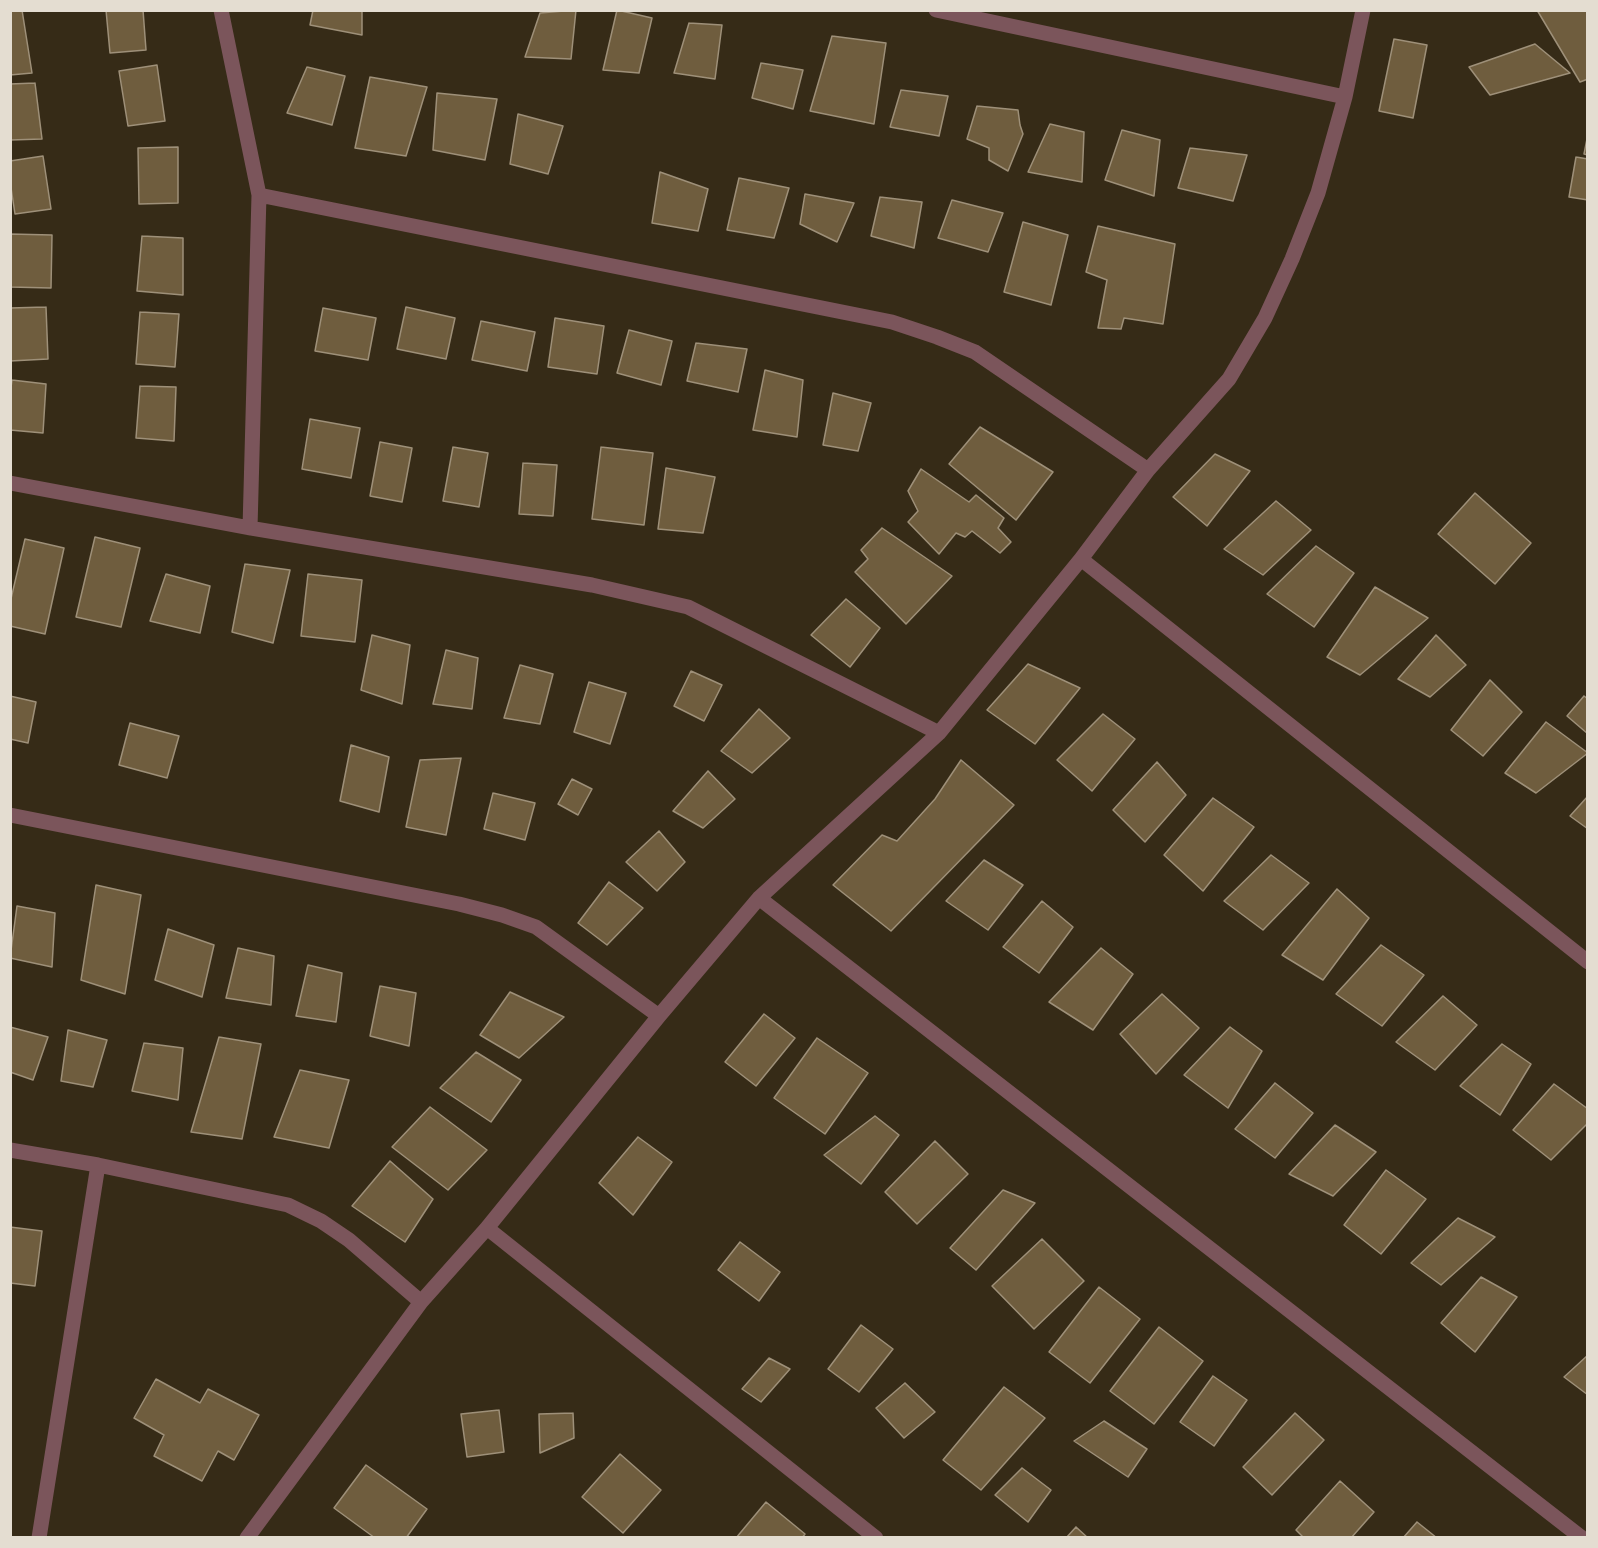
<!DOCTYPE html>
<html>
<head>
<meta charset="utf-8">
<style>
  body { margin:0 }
  #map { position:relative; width:1598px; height:1548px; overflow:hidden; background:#362b17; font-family:"Exo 2",sans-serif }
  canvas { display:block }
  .frame { position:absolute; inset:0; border:12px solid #e4ddd1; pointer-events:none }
</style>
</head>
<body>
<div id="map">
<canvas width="1598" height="1548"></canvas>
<div class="frame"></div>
</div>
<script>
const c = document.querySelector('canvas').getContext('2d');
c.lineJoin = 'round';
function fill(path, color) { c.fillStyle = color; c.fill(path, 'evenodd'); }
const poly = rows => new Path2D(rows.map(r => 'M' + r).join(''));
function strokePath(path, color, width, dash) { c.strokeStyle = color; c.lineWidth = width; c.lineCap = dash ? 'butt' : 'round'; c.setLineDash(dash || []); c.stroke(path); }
const building = poly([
  [22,10,32,73,10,75,10,11,22,10],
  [106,10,143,10,146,50,110,53,106,10],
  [313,10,362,10,362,35,310,25,313,10],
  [576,10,571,59,525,57,540,13,576,10],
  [617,10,652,18,639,73,603,70,617,10],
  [1537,10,1588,10,1588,79,1580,82,1537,10],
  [689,23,722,25,715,79,674,73,689,23],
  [832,36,886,43,874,124,810,111,832,36],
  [1394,39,1427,45,1413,118,1379,111,1394,39],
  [1535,44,1570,73,1490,95,1469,67,1535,44],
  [761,63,803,70,793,109,752,98,761,63],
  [157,65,165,121,128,126,119,71,157,65],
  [307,67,345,76,332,125,287,113,307,67],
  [370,77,427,87,406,156,355,148,370,77],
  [35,83,42,139,10,140,10,84,35,83],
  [901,90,948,96,939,136,890,127,901,90],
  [437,93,497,99,485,160,433,150,437,93],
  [977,106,1018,110,1020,125,1023,134,1008,171,989,160,989,148,967,139,977,106],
  [518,114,563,126,548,174,510,164,518,114],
  [1050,124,1084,132,1082,182,1028,172,1050,124],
  [1122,130,1160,140,1154,196,1105,180,1122,130],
  [1588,134,1588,155,1584,154,1588,134],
  [178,147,178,203,139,204,138,148,178,147],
  [1190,148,1247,155,1233,201,1178,188,1190,148],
  [43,156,51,209,15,214,10,181,10,161,43,156],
  [1576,157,1588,159,1588,200,1569,197,1576,157],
  [660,172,708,189,698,231,652,223,660,172],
  [739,178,789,188,774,238,727,230,739,178],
  [805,194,854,203,837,242,800,224,805,194],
  [880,197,922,202,914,248,871,236,880,197],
  [952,200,1003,213,988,252,938,238,952,200],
  [1023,222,1068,235,1051,305,1004,292,1023,222],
  [1098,226,1175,244,1163,324,1124,318,1121,329,1098,328,1107,280,1086,272,1098,226],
  [10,234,52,235,51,288,10,287,10,234],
  [142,236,183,238,183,295,137,291,142,236],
  [46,307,48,359,10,361,10,308,46,307],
  [406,307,455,318,446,359,397,349,406,307],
  [323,308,376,318,368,360,315,351,323,308],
  [140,312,179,314,175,367,136,364,140,312],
  [555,318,604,326,597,374,548,367,555,318],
  [481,321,535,332,527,371,472,360,481,321],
  [629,330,672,341,661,385,617,373,629,330],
  [696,343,747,349,738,392,687,381,696,343],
  [765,370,803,380,797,437,753,430,765,370],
  [12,380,46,384,43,433,10,430,10,395,12,380],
  [140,386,176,387,174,441,136,438,140,386],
  [833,393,871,403,858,451,823,445,833,393],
  [310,419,360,428,351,478,302,469,310,419],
  [980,427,1053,472,1016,520,949,464,980,427],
  [380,442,412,448,402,502,370,496,380,442],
  [453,447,488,453,479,507,443,501,453,447],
  [601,447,653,453,644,525,592,519,601,447],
  [1215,454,1250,471,1207,526,1173,497,1215,454],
  [523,463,557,465,553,516,519,514,523,463],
  [666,468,715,477,703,533,658,529,666,468],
  [921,469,969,502,976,495,1004,518,998,528,1011,542,1000,553,972,531,965,537,956,533,939,554,908,522,918,511,908,491,921,469],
  [1475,493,1531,543,1495,584,1438,534,1475,493],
  [1276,501,1311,530,1263,575,1224,549,1276,501],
  [882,528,952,576,906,624,855,572,868,559,861,550,882,528],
  [95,537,140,548,121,627,76,617,95,537],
  [25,539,64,548,45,634,10,626,10,603,25,539],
  [1316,546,1354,573,1314,627,1267,594,1316,546],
  [245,564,290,570,273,643,232,632,245,564],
  [166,574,210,586,200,633,150,621,166,574],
  [308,574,362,580,355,642,301,636,308,574],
  [1375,587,1428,618,1360,675,1327,657,1375,587],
  [846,599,880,628,850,667,811,635,846,599],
  [372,635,410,645,402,704,361,690,372,635],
  [1436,635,1466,665,1430,697,1398,679,1436,635],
  [446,650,478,658,472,709,433,704,446,650],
  [1028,664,1080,688,1035,744,987,710,1028,664],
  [520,665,553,674,540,724,504,718,520,665],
  [691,671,722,685,704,721,674,706,691,671],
  [1490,680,1522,712,1483,756,1451,730,1490,680],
  [589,682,626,693,610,744,574,732,589,682],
  [10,696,36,702,28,743,10,739,10,696],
  [1584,696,1588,699,1588,734,1567,716,1584,696],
  [759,709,790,738,752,773,721,751,759,709],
  [1103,714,1135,739,1092,791,1057,760,1103,714],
  [1546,722,1588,753,1536,793,1505,773,1546,722],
  [130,723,179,736,167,778,119,765,130,723],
  [351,745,389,757,379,812,340,801,351,745],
  [461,758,446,835,406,827,420,760,461,758],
  [961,760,1014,805,891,931,833,885,882,835,897,841,935,799,961,760],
  [1157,762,1186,795,1145,842,1113,810,1157,762],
  [708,771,735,799,703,828,673,811,708,771],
  [572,779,592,789,578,815,558,804,572,779],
  [493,793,535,803,525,840,484,829,493,793],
  [1588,796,1588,829,1570,816,1588,796],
  [1213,798,1254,827,1203,891,1164,855,1213,798],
  [659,831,685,862,657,891,626,862,659,831],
  [1271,855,1309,883,1263,930,1224,901,1271,855],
  [984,860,1023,885,988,930,946,901,984,860],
  [609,882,643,908,607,945,578,923,609,882],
  [96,885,141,895,125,994,81,980,96,885],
  [1337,889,1369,918,1323,980,1282,955,1337,889],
  [1042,901,1073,927,1039,973,1003,947,1042,901],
  [17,906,55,913,52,967,10,958,17,906],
  [168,929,214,945,202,997,155,980,168,929],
  [1381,945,1424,975,1382,1026,1336,994,1381,945],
  [238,948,274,956,271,1005,226,998,238,948],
  [1101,948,1133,974,1093,1030,1049,1002,1101,948],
  [308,965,342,973,336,1022,296,1016,308,965],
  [380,986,416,993,409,1046,370,1036,380,986],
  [510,992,564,1017,519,1058,480,1035,510,992],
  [1162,994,1199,1028,1156,1074,1120,1034,1162,994],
  [1443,996,1477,1025,1435,1070,1396,1042,1443,996],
  [764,1014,795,1038,756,1086,725,1062,764,1014],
  [10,1027,48,1037,33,1080,10,1072,10,1027],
  [1230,1027,1262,1051,1228,1108,1184,1075,1230,1027],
  [68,1030,107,1040,93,1087,61,1081,68,1030],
  [219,1037,261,1044,242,1139,191,1132,219,1037],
  [817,1038,868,1073,825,1134,774,1098,817,1038],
  [144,1043,183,1048,178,1100,132,1091,144,1043],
  [1502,1044,1531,1064,1500,1115,1460,1086,1502,1044],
  [476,1052,521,1080,491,1122,440,1088,476,1052],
  [300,1070,349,1080,329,1148,274,1137,300,1070],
  [1275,1083,1313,1113,1275,1158,1235,1129,1275,1083],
  [1554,1084,1588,1109,1588,1123,1551,1160,1513,1130,1554,1084],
  [430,1107,487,1150,448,1190,392,1147,430,1107],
  [875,1116,899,1135,861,1184,824,1155,875,1116],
  [1335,1125,1376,1152,1333,1196,1289,1174,1335,1125],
  [638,1137,672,1162,633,1215,599,1183,638,1137],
  [935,1141,968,1174,917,1224,885,1192,935,1141],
  [390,1161,433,1199,405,1242,352,1206,390,1161],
  [1386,1170,1426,1199,1381,1254,1344,1225,1386,1170],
  [1003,1190,1035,1203,976,1270,950,1248,1003,1190],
  [1458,1218,1495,1237,1441,1285,1411,1263,1458,1218],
  [10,1227,42,1231,35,1286,10,1283,10,1227],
  [1042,1239,1084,1281,1034,1329,992,1286,1042,1239],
  [740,1242,780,1272,759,1301,718,1270,740,1242],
  [1481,1277,1517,1297,1475,1352,1441,1323,1481,1277],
  [1099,1287,1140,1319,1090,1383,1049,1352,1099,1287],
  [861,1325,893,1349,859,1392,828,1369,861,1325],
  [1159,1327,1203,1361,1154,1424,1110,1391,1159,1327],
  [1588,1355,1588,1395,1564,1377,1588,1355],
  [769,1358,790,1369,761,1402,742,1389,769,1358],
  [1213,1376,1247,1400,1214,1446,1180,1422,1213,1376],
  [156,1379,200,1403,208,1389,259,1415,234,1460,218,1451,202,1481,154,1456,164,1435,134,1418,156,1379],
  [905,1383,935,1412,904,1438,876,1408,905,1383],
  [1004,1387,1045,1418,981,1490,943,1460,1004,1387],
  [499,1410,504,1452,467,1457,461,1414,499,1410],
  [573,1413,574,1438,540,1453,539,1414,573,1413],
  [1295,1413,1324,1440,1272,1495,1243,1467,1295,1413],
  [1104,1421,1147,1449,1128,1477,1074,1441,1104,1421],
  [620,1454,661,1490,623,1533,582,1497,620,1454],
  [366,1465,427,1509,406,1538,375,1538,334,1508,366,1465],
  [1022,1468,1051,1490,1028,1522,995,1495,1022,1468],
  [1340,1481,1374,1512,1351,1538,1304,1538,1296,1530,1340,1481],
  [766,1502,805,1534,802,1538,736,1538,766,1502],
  [1417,1522,1437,1538,1403,1538,1417,1522],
  [1076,1527,1088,1538,1066,1538,1076,1527]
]);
fill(building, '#6f5d3e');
strokePath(building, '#9e9079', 1.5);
strokePath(poly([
  [221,10,259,195,250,528],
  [936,10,1345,97],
  [259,195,892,322,937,337,975,352,1148,470],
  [10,483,250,528,592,585,688,607,939,733],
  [1081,559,1588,962],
  [10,815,459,904,502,915,536,927,659,1016],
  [759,898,1582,1538],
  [10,1150,98,1165,288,1205,321,1221,349,1240,421,1302],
  [487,1228,876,1538],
  [39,1538,98,1165],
  [247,1538,421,1302,487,1228,659,1016,759,898,939,733,1081,559,1148,470,1229,379,1265,318,1292,259,1318,193,1345,97,1363,10]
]), '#7b555b', 15);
</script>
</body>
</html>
